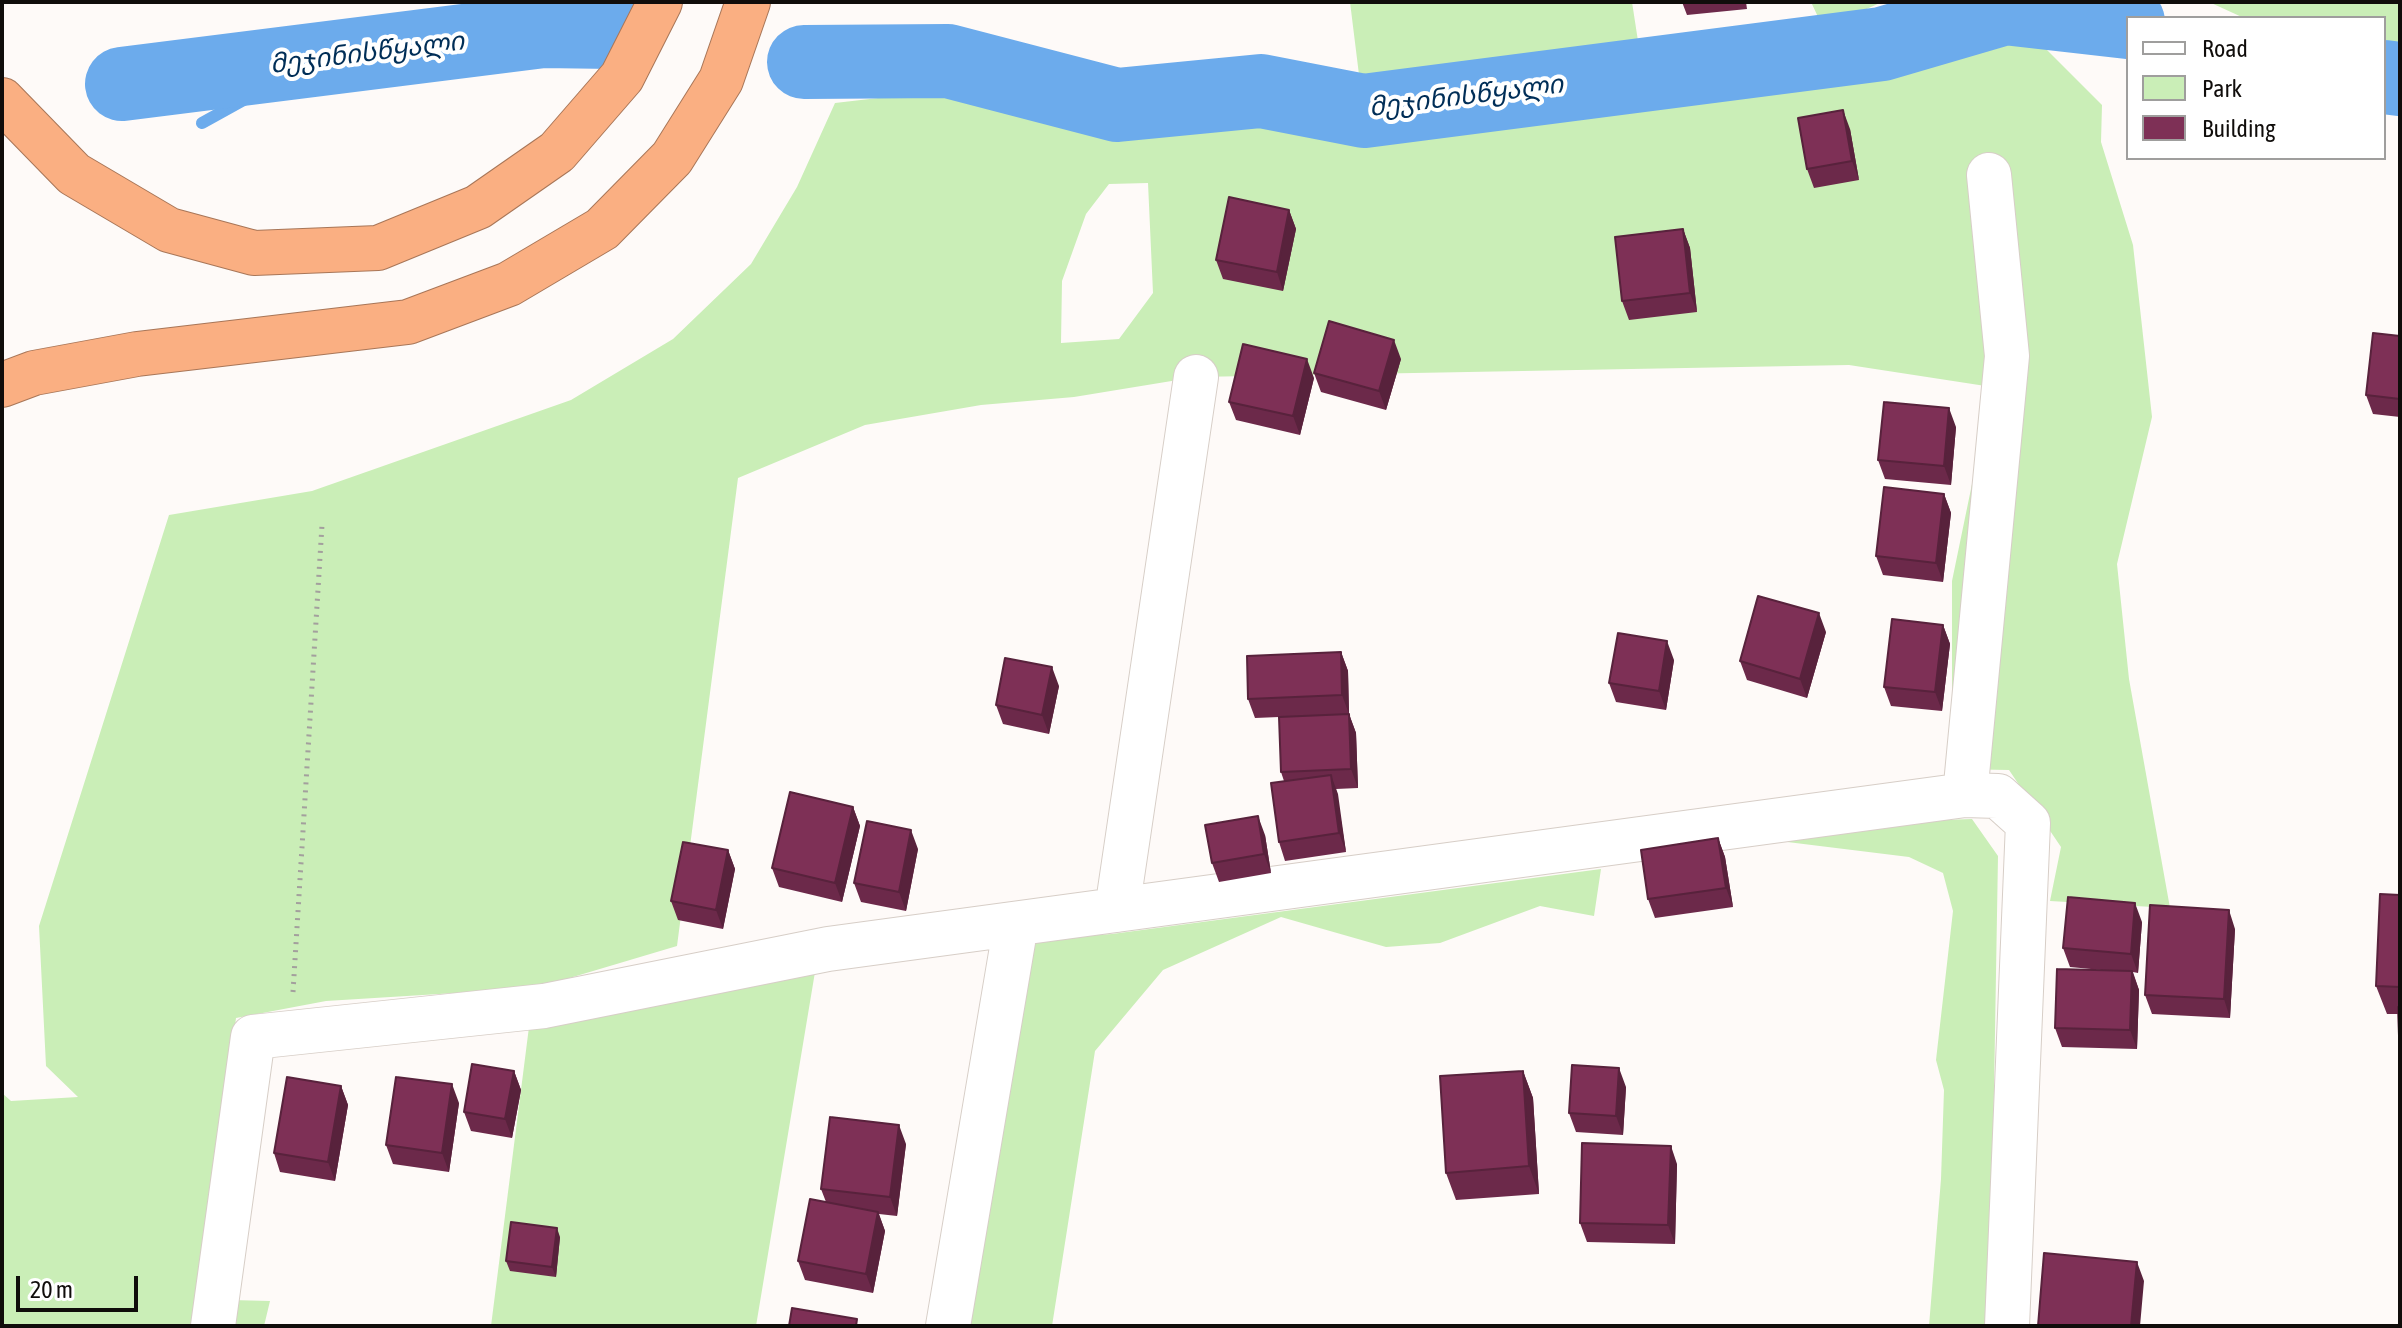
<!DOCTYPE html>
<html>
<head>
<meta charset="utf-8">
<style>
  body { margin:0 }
  #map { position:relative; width:2402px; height:1328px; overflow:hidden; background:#fefaf8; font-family:"Asap Condensed",sans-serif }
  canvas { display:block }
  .frame { position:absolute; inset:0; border:4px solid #100d0b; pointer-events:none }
  .legend { position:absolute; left:2126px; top:16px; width:260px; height:144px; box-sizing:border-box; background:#fff; border:2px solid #9f9e9d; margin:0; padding:10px 14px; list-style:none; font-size:24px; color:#100d0b }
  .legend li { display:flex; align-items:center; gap:16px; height:40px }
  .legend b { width:40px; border:2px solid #9f9e9d }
  .scale { position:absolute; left:16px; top:1276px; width:122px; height:36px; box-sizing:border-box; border:4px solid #100d0b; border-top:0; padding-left:10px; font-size:24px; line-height:28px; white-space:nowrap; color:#100d0b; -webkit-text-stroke:6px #fff; paint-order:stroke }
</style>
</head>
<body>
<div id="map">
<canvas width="2402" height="1328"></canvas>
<div class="frame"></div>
<ul class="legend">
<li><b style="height:10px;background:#fff"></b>Road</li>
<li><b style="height:22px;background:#caeeb7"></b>Park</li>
<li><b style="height:22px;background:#7e3056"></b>Building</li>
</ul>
<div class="scale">20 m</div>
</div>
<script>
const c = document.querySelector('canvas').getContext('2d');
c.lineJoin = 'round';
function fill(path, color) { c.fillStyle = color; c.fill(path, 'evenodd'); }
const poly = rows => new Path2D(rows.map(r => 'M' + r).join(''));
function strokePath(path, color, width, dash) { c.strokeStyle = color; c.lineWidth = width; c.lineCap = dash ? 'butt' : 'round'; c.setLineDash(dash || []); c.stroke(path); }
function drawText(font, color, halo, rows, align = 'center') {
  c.font = font + ' "Asap Condensed","Noto Sans Georgian",sans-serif'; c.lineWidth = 8; c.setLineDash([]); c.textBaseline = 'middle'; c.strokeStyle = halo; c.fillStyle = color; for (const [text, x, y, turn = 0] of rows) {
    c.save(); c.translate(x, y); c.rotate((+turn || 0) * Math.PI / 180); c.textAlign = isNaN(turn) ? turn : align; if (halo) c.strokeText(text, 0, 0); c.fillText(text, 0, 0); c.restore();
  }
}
fill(poly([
  [1350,2,1632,2,1640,54,1545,80,1361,91],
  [1811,2,1882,2,1860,12,1819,19],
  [2209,2,2400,2,2400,47,2384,45,2384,18,2244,18],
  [2022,25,2102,105,2101,142,2133,245,2152,417,2117,564,2129,679,2170,908,2050,901,2061,847,2009,770,1952,769,1952,581,1992,387,1849,365,1196,377,1074,397,981,405,865,425,738,478,677,946,536,988,326,1001,236,1018,197,1326,2,1326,2,1093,11,1101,78,1097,46,1066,39,926,169,515,312,491,571,400,673,339,751,264,797,187,835,103,973,87,1118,133,1208,120,1308,133,1839,68],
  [1148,183,1153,293,1119,339,1061,343,1062,281,1086,214,1109,184],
  [1972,819,1998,856,1990,1326,1929,1326,1941,1179,1944,1090,1936,1060,1953,911,1943,873,1909,857,1763,839,1826,824],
  [1601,869,1594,916,1540,906,1440,943,1386,947,1281,917,1163,970,1095,1051,1052,1326,968,1326,1032,939,1112,934],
  [816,966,756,1326,491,1326,530,1019],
  [231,1300,270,1301,264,1326,228,1326]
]), '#caeeb7');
strokePath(poly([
  [202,123,314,61]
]), '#6cabec', 12);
strokePath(poly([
  [804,62,948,61,1117,105,1261,91,1364,111,1882,44,2005,8,2128,22],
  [2384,77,2400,79],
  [122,84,543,31,613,32]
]), '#6cabec', 74);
const minor = poly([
  [1965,795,2007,356,1989,175],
  [1117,910,1196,377],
  [213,1326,253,1037,544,1006,828,949,1965,795,1998,796,2028,823,2007,1326],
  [948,1326,1016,924]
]);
const highway = poly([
  [2,100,74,174,169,230,254,253,378,248,478,207,557,152,622,77,660,2],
  [2,385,34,373,137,354,408,322,509,284,602,229,672,158,721,80,748,2]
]);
strokePath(minor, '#d7cec7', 46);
strokePath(highway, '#a87658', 46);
strokePath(poly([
  [293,992,322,525]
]), '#a39f9d', 5, [2, 6]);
strokePath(minor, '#fff', 44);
strokePath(highway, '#faaf82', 44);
fill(poly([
  [1682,2,1746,2,1747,9,1687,15],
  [1850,129,1859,180,1814,188,1807,169],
  [1289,210,1296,229,1283,291,1223,279,1216,260],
  [1683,229,1690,248,1697,312,1629,320,1622,301],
  [2400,336,2400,417,2373,414,2366,395],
  [1401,359,1386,410,1321,392,1314,373],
  [1314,378,1300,435,1236,420,1229,402],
  [1956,427,1951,485,1885,479,1878,460],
  [1944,494,1951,513,1943,582,1883,575,1876,556],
  [1943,625,1950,644,1942,711,1891,706,1884,687],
  [1826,632,1807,698,1747,680,1740,661],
  [1341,652,1348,671,1349,714,1356,733,1358,788,1336,789,1346,852,1285,861,1279,842,1284,781,1281,772,1279,717,1255,718,1248,699],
  [1674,660,1666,710,1616,702,1609,683],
  [1059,686,1049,734,1003,724,996,705],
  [853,807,860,826,842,902,779,887,772,868],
  [1265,835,1271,873,1219,882,1212,863],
  [1718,838,1725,857,1733,907,1655,918,1648,899],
  [918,849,906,911,861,902,854,883],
  [728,850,735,869,723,929,678,920,671,901],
  [2400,895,2400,1064,2398,1014,2387,1014,2376,986],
  [2142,922,2138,973,2133,972,2139,990,2137,1049,2062,1047,2055,1028,2112,971,2070,967,2063,948],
  [2235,929,2230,1018,2152,1014,2145,995],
  [514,1071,521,1090,512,1138,471,1131,464,1112],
  [1523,1071,1533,1098,1539,1194,1456,1200,1446,1173],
  [341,1086,348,1105,335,1181,280,1172,274,1153],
  [1626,1087,1623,1135,1576,1132,1569,1113],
  [459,1103,449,1172,393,1164,386,1145],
  [906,1144,897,1216,879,1214,885,1231,873,1293,805,1280,798,1261,826,1202,821,1189],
  [1677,1164,1675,1244,1587,1242,1580,1223],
  [560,1237,556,1277,510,1271,506,1261]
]), '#6c294a');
fill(poly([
  [1843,110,1850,129,1859,180,1852,161],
  [1289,210,1296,229,1283,291,1277,272],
  [1683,229,1690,248,1697,312,1690,293],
  [1394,340,1401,359,1386,410,1379,391],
  [1307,359,1314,378,1300,435,1293,416],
  [1949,408,1956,427,1951,485,1944,466],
  [1944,494,1951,513,1943,582,1936,563],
  [1819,613,1826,632,1807,698,1800,679],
  [1943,625,1950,644,1942,711,1935,692],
  [1667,641,1674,660,1666,710,1659,691],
  [1341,652,1348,671,1349,714,1342,695],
  [1052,667,1059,686,1049,734,1042,715],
  [1349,714,1356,733,1358,788,1351,769],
  [1331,775,1338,794,1346,852,1339,833],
  [853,807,860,826,842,902,835,883],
  [1258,816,1265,835,1271,873,1264,854],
  [911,830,918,849,906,911,899,892],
  [1718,838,1725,857,1733,907,1726,888],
  [728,850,735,869,723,929,716,910],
  [2135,903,2142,922,2138,973,2131,954],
  [2229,910,2235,929,2230,1018,2224,999],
  [2132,971,2139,990,2137,1049,2130,1030],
  [1619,1068,1626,1087,1623,1135,1616,1116],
  [514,1071,521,1090,512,1138,505,1119],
  [1523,1071,1533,1098,1539,1194,1529,1166],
  [452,1084,459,1103,449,1172,442,1153],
  [341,1086,348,1105,335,1181,328,1162],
  [899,1125,906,1144,897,1216,890,1197],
  [1671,1146,1677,1164,1675,1244,1668,1225],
  [878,1212,885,1231,873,1293,866,1274],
  [557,1228,560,1237,556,1277,552,1267],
  [2137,1262,2144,1281,2140,1326,2131,1326]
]), '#58223c');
const building = poly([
  [1843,110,1852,161,1807,169,1798,118,1843,110],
  [1229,197,1289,210,1277,272,1216,260,1229,197],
  [1683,229,1690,293,1622,301,1615,237,1683,229],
  [1329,321,1394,340,1379,391,1314,373,1329,321],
  [2373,333,2400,336,2400,399,2366,395,2373,333],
  [1243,344,1307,359,1293,416,1229,402,1243,344],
  [1884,402,1949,408,1944,466,1878,460,1884,402],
  [1884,487,1944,494,1936,563,1876,556,1884,487],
  [1758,596,1819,613,1800,679,1740,661,1758,596],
  [1892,619,1943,625,1935,692,1884,687,1892,619],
  [1618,633,1667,641,1659,691,1609,683,1618,633],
  [1341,652,1342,695,1248,699,1247,656,1341,652],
  [1005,658,1052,667,1042,715,996,705,1005,658],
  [1349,714,1351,769,1281,772,1279,717,1349,714],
  [1331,775,1339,833,1279,842,1271,783,1331,775],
  [790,792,853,807,835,883,772,868,790,792],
  [1258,816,1264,854,1212,863,1205,825,1258,816],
  [867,821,911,830,899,892,854,883,867,821],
  [1718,838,1726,888,1648,899,1641,850,1718,838],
  [683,842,728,850,716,910,671,901,683,842],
  [2380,894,2400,895,2400,987,2376,986,2380,894],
  [2068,897,2135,903,2131,954,2063,948,2068,897],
  [2150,905,2229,910,2224,999,2145,995,2150,905],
  [2057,969,2132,971,2130,1030,2055,1028,2057,969],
  [2398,1007,2400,1007,2400,1064,2398,1007],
  [472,1064,514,1071,505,1119,464,1112,472,1064],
  [1572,1065,1619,1068,1616,1116,1569,1113,1572,1065],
  [1523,1071,1529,1166,1446,1173,1440,1076,1523,1071],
  [287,1077,341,1086,328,1162,274,1153,287,1077],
  [396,1077,452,1084,442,1153,386,1145,396,1077],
  [830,1117,899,1125,890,1197,821,1189,830,1117],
  [1582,1143,1671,1146,1668,1225,1580,1223,1582,1143],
  [810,1199,878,1212,866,1274,798,1261,810,1199],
  [511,1222,557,1228,552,1267,506,1261,511,1222],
  [2044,1253,2137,1262,2131,1326,2038,1326,2044,1253],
  [792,1308,857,1319,856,1326,789,1326,792,1308]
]);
fill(building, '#7e3056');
strokePath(building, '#58223c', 2);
drawText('italic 26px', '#002e57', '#fff', [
  ["მეჯინისწყალი",367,53,-7],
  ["მეჯინისწყალი",1466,96,-7]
]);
</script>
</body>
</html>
